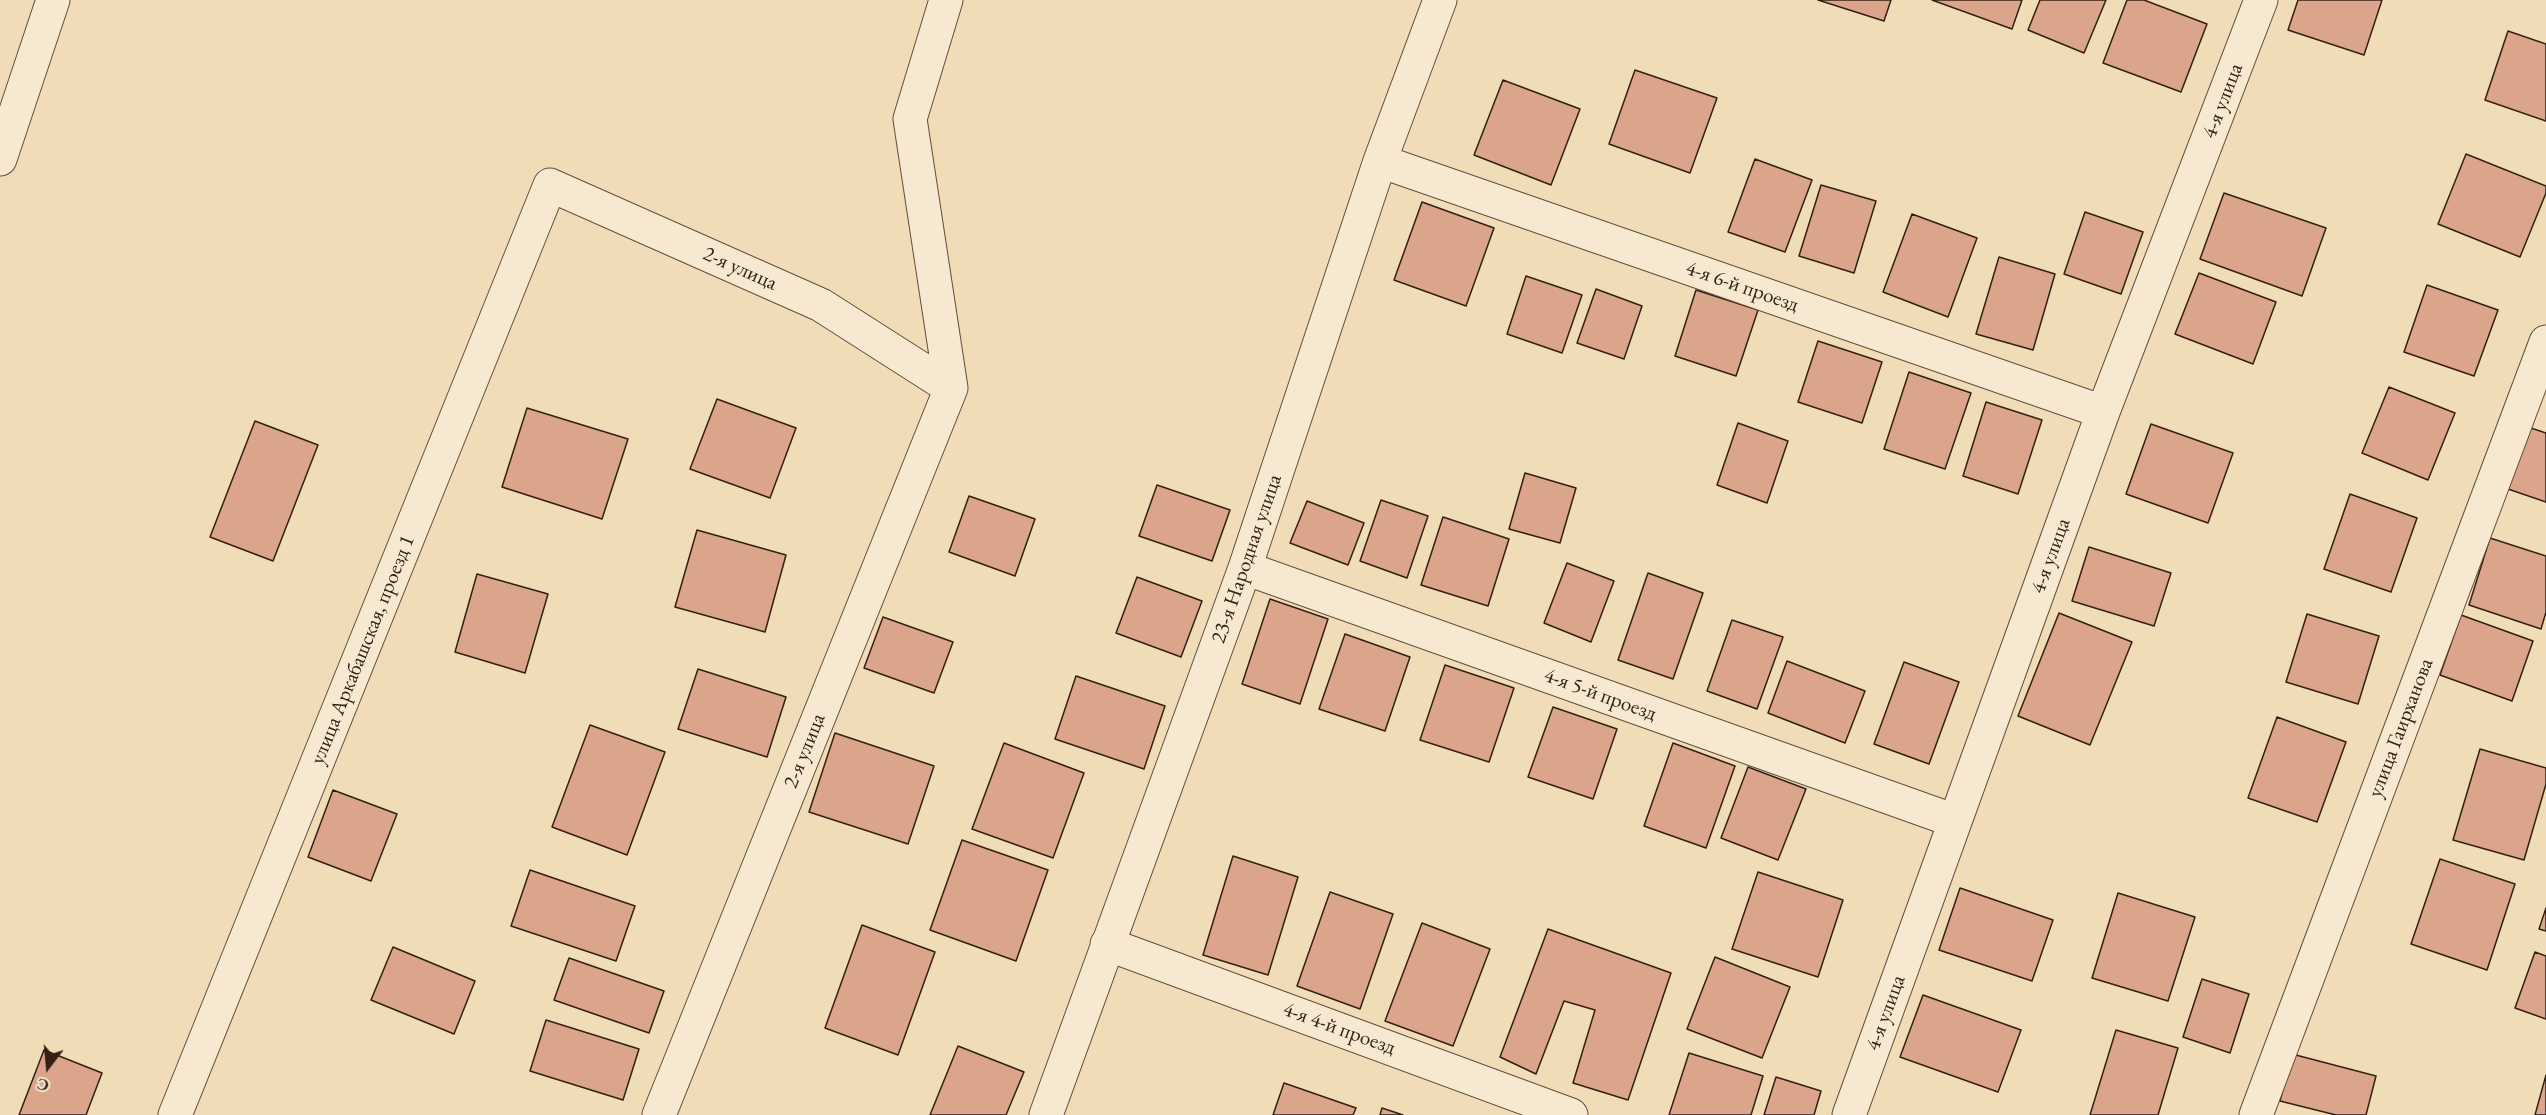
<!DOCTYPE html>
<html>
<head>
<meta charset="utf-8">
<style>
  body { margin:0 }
  #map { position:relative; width:2546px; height:1115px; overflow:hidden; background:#f1dcb8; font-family:"EB Garamond",serif }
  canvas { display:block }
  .north { position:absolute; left:18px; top:1037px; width:60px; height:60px; -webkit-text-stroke:4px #f6e8d1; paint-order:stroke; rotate:196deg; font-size:16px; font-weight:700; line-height:24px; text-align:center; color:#341f13 }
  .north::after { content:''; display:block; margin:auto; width:21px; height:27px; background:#341f13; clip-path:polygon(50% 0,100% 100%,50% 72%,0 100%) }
</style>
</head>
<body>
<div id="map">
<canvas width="2546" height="1115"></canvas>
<div class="north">С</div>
</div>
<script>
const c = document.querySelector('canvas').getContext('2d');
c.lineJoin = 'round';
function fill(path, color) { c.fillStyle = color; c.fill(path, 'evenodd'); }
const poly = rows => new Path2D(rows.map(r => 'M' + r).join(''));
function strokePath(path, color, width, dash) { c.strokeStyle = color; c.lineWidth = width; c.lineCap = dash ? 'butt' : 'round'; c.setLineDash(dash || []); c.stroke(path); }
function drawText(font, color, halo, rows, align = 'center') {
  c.font = font + ' "EB Garamond",serif'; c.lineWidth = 4.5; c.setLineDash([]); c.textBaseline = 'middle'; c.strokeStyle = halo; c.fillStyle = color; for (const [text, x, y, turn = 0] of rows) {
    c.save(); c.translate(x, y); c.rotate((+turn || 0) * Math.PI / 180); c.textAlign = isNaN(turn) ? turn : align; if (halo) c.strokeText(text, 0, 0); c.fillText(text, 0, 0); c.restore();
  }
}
const building = poly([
  [1818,0,1891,0,1884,21,1818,0],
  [1932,0,2022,0,2012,29,1932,0],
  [2040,0,2106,0,2084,53,2028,30,2040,0],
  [2127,0,2144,0,2207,24,2181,92,2103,63,2127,0],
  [2298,0,2382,0,2364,55,2288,30,2298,0],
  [2508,31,2546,44,2546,121,2485,100,2508,31],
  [1635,70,1717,98,1690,173,1609,144,1635,70],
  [1503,80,1580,109,1551,185,1474,155,1503,80],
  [2466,154,2546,186,2546,193,2520,257,2438,224,2466,154],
  [1755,159,1812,180,1785,252,1728,232,1755,159],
  [1821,185,1876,201,1854,273,1799,256,1821,185],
  [2224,193,2326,228,2302,296,2200,259,2224,193],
  [1422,202,1494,228,1466,306,1394,280,1422,202],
  [2085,212,2143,232,2121,294,2064,274,2085,212],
  [1912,214,1977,238,1948,317,1883,292,1912,214],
  [1999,257,2055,274,2033,350,1976,334,1999,257],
  [2199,273,2276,302,2253,364,2175,334,2199,273],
  [1526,276,1582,295,1562,353,1507,334,1526,276],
  [2427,285,2498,310,2474,376,2404,352,2427,285],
  [1596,289,1642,306,1624,359,1577,343,1596,289],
  [1696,290,1758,310,1736,376,1675,356,1696,290],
  [1818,341,1882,362,1862,423,1798,402,1818,341],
  [1909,372,1971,393,1945,469,1884,449,1909,372],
  [2389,387,2455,413,2428,480,2362,453,2389,387],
  [717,399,796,428,770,498,690,469,717,399],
  [1986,402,2042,420,2018,494,1963,476,1986,402],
  [527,408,628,439,602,519,502,487,527,408],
  [255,421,318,445,273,561,210,537,255,421],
  [1738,423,1788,441,1767,503,1717,485,1738,423],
  [2151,424,2233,453,2208,523,2126,494,2151,424],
  [2528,427,2546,433,2546,502,2508,489,2528,427],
  [1525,473,1576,488,1560,543,1509,529,1525,473],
  [1157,485,1230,510,1212,561,1139,536,1157,485],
  [2350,494,2417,518,2391,592,2324,569,2350,494],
  [969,496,1035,519,1015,576,949,552,969,496],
  [1381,500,1428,516,1407,578,1360,561,1381,500],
  [1307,501,1364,523,1348,565,1290,543,1307,501],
  [1443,517,1509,539,1488,606,1421,585,1443,517],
  [697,530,786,555,765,632,675,607,697,530],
  [2490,538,2546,556,2546,612,2541,629,2469,605,2490,538],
  [2089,547,2171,573,2154,626,2072,601,2089,547],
  [1567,563,1614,581,1591,642,1544,623,1567,563],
  [1648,573,1703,593,1673,679,1618,660,1648,573],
  [477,574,548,594,525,673,455,652,477,574],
  [1137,577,1202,601,1181,657,1116,633,1137,577],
  [1270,599,1328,619,1300,704,1242,684,1270,599],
  [2059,613,2132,642,2090,745,2018,716,2059,613],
  [2307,614,2379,636,2358,704,2286,682,2307,614],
  [2461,615,2533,641,2512,701,2440,675,2461,615],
  [883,617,953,642,934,693,864,668,883,617],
  [1732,620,1783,637,1757,709,1707,691,1732,620],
  [1345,634,1410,657,1385,731,1319,709,1345,634],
  [1787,661,1865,691,1845,743,1768,713,1787,661],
  [1904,662,1959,682,1929,764,1874,744,1904,662],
  [1445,665,1514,688,1489,762,1420,740,1445,665],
  [698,669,786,697,767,757,678,729,698,669],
  [1076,676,1165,706,1144,769,1055,739,1076,676],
  [1553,707,1617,729,1593,799,1528,777,1553,707],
  [2277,717,2346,742,2317,822,2248,798,2277,717],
  [590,725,665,752,627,855,552,827,590,725],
  [835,733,934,766,908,844,809,812,835,733],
  [1004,743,1084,773,1053,858,972,829,1004,743],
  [1673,743,1735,766,1706,848,1644,826,1673,743],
  [2480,749,2546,768,2546,784,2524,860,2453,840,2480,749],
  [1748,767,1806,789,1778,860,1721,838,1748,767],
  [333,790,397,814,371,881,308,857,333,790],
  [962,840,1048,870,1016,961,930,930,962,840],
  [1233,856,1298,877,1268,975,1203,955,1233,856],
  [2440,859,2515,884,2487,970,2411,944,2440,859],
  [530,870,635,906,616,961,511,926,530,870],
  [1758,872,1843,900,1818,977,1732,949,1758,872],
  [1960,888,2053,920,2032,981,1939,950,1960,888],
  [1330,892,1393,914,1360,1009,1297,986,1330,892],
  [2118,893,2195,917,2168,1001,2092,978,2118,893],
  [2546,908,2546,931,2539,929,2546,908],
  [1422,923,1490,949,1453,1046,1385,1021,1422,923],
  [862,925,935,952,898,1055,825,1028,862,925],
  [1548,929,1671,973,1628,1100,1573,1083,1595,1010,1564,1001,1536,1074,1500,1057,1548,929],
  [393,947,475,981,454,1034,371,1000,393,947],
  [2535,952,2546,956,2546,1019,2515,1008,2535,952],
  [1715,957,1790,987,1762,1058,1687,1029,1715,957],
  [569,958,664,991,649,1033,554,1000,569,958],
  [2202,979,2249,994,2230,1053,2183,1037,2202,979],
  [1923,995,2021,1030,1998,1092,1900,1057,1923,995],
  [546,1020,639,1049,623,1100,530,1071,546,1020],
  [2116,1030,2178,1048,2158,1115,2090,1115,2116,1030],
  [958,1046,1024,1072,1006,1115,930,1115,958,1046],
  [44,1050,102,1073,86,1115,19,1115,44,1050],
  [1689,1053,1763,1076,1751,1115,1669,1115,1689,1053],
  [2292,1054,2376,1076,2366,1115,2336,1115,2280,1101,2292,1054],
  [2546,1075,2546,1115,2535,1115,2546,1075],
  [1776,1077,1821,1091,1814,1115,1764,1115,1776,1077],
  [1284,1083,1356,1108,1353,1115,1273,1115,1284,1083],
  [1382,1108,1403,1115,1380,1115,1382,1108]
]);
fill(building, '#daa58b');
strokePath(building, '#341f13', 1.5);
const minor = poly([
  [0,159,53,0],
  [1380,161,2103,412],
  [1245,568,1955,821],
  [1107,944,1571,1115],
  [175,1115,550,185,821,305,951,388],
  [659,1115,951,388,910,119,946,0],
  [1046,1115,1245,568,1380,161,1440,0],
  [1849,1115,2103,412,2261,0],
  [2256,1115,2546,342]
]);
strokePath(minor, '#634e3c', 35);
strokePath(minor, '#f6e8d1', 33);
drawText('21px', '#341f13', '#f6e8d1', [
  ["4-я улица",2223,101,-69],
  ["2-я улица",740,269,24],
  ["4-я 6-й проезд",1742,287,19],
  ["4-я улица",2051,556,-70],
  ["23-я Народная улица",1247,559,-71],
  ["улица Аркабашская, проезд 1",363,650,-68],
  ["4-я 5-й проезд",1600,695,20],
  ["улица Гаирханова",2401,728,-69],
  ["2-я улица",805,751,-68],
  ["4-я улица",1886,1013,-70],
  ["4-я 4-й проезд",1339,1029,20]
]);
</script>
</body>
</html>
